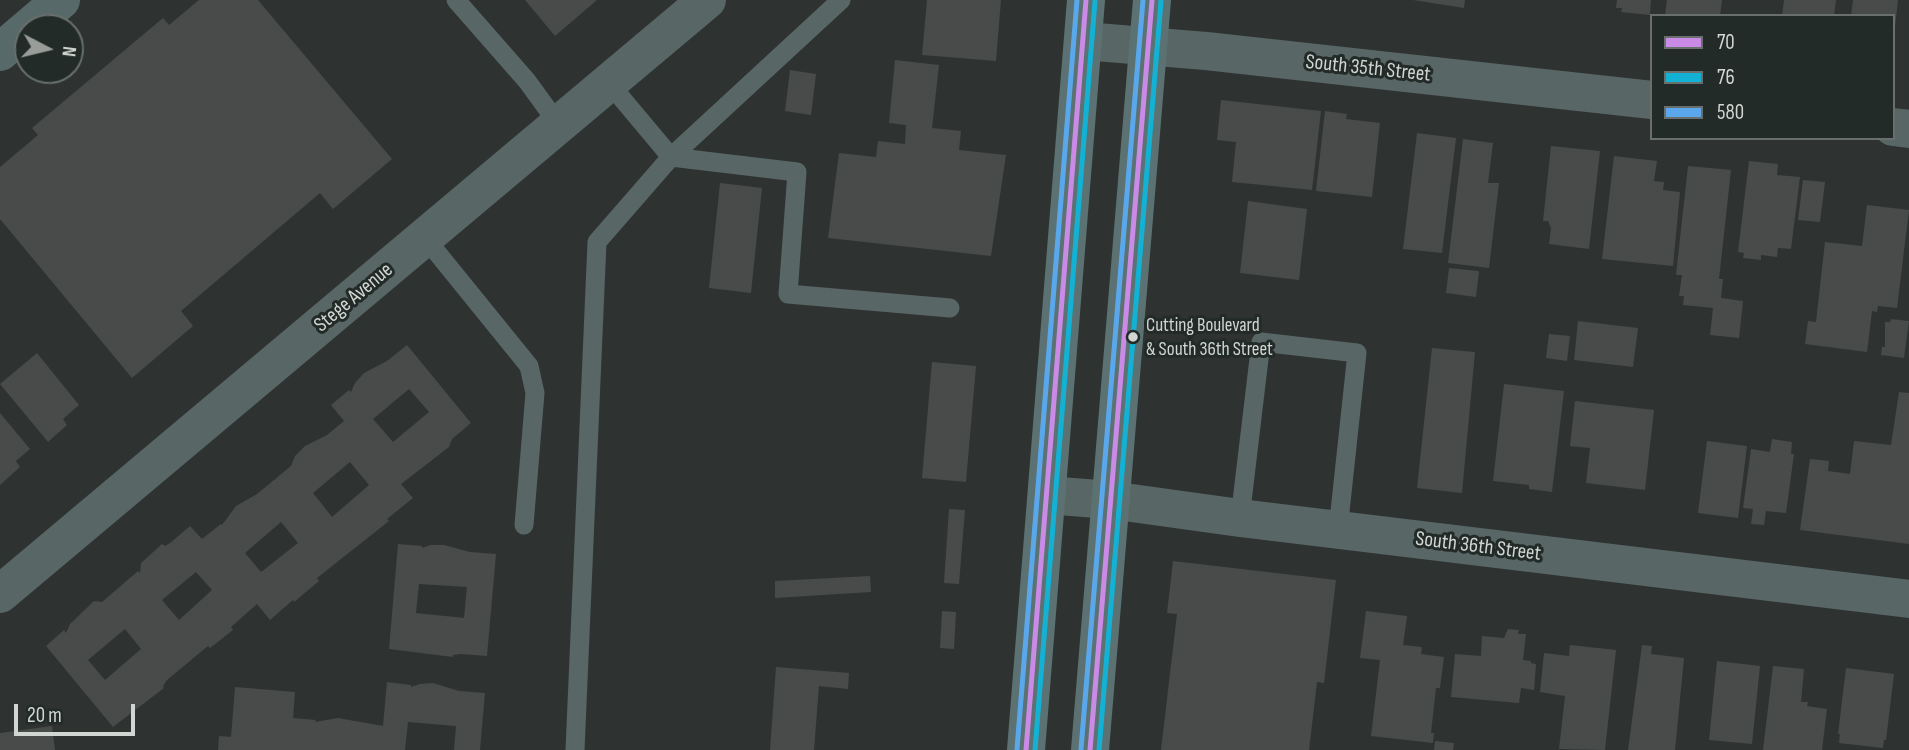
<!DOCTYPE html>
<html>
<head>
<meta charset="utf-8">
<style>
  body { margin:0 }
  #map { position:relative; width:1909px; height:750px; overflow:hidden; background:#2e3331; font-family:"Sofia Sans Condensed",sans-serif }
  canvas { display:block }
  .legend { position:absolute; left:1650px; top:14px; width:245px; height:126px; box-sizing:border-box; background:#222b27; border:2px solid #686f6c; margin:0; padding:9px 12px; list-style:none; font-size:21px; color:#d1d6d3 }
  .legend li { display:flex; align-items:center; gap:14px; height:35px }
  .legend b { width:35px; border:2px solid #686f6c }
  .north { position:absolute; left:14px; top:14px; width:70px; height:70px; box-sizing:border-box; background:#222b27; border:2px solid #686f6c; border-radius:50%; rotate:97deg; font-size:19px; font-weight:700; line-height:28px; text-align:center; color:#d1d6d3 }
  .north::after { content:''; display:block; margin:auto; width:24px; height:32px; background:#989d9a; clip-path:polygon(50% 0,100% 100%,50% 72%,0 100%) }
  .scale { position:absolute; left:14px; top:704px; width:121px; height:32px; box-sizing:border-box; border:4px solid #d1d6d3; border-top:0; padding-left:9px; font-size:21px; line-height:24px; white-space:nowrap; color:#d1d6d3; -webkit-text-stroke:5px #222b27; paint-order:stroke }
</style>
</head>
<body>
<div id="map">
<canvas width="1909" height="750"></canvas>
<ul class="legend">
<li><b style="height:9px;background:#ca8be6"></b>70</li>
<li><b style="height:9px;background:#13b2d5"></b>76</li>
<li><b style="height:9px;background:#5aa8eb"></b>580</li>
</ul>
<div class="north">N</div>
<div class="scale">20 m</div>
</div>
<script>
const c = document.querySelector('canvas').getContext('2d');
c.lineJoin = 'round';
function fill(path, color) { c.fillStyle = color; c.fill(path, 'evenodd'); }
const poly = rows => new Path2D(rows.map(r => 'M' + r).join(''));
function strokePath(path, color, width, dash) { c.strokeStyle = color; c.lineWidth = width; c.lineCap = dash ? 'butt' : 'round'; c.setLineDash(dash || []); c.stroke(path); }
function drawText(font, color, halo, rows, align = 'center') {
  c.font = font + ' "Sofia Sans Condensed",sans-serif'; c.lineWidth = 6; c.setLineDash([]); c.textBaseline = 'middle'; c.strokeStyle = halo; c.fillStyle = color; for (const [text, x, y, turn = 0] of rows) {
    c.save(); c.translate(x, y); c.rotate((+turn || 0) * Math.PI / 180); c.textAlign = isNaN(turn) ? turn : align; if (halo) c.strokeText(text, 0, 0); c.fillText(text, 0, 0); c.restore();
  }
}
fill(poly([
  [199,0,258,0,392,159,333,209,320,193,181,311,193,326,132,378,0,219,0,167,38,135,32,128,163,18,169,25],
  [525,0,597,0,555,36],
  [927,0,1001,0,996,61,922,55],
  [1413,0,1465,0,1464,8],
  [1617,0,1651,0,1650,15,1621,12,1622,8,1616,8],
  [1667,0,1722,0,1720,16,1665,15],
  [1784,0,1836,0,1834,16,1782,16],
  [1853,0,1898,0,1895,27,1893,16,1851,16],
  [895,60,939,65,932,128,961,131,959,150,1006,155,991,256,828,238,839,153,876,157,878,141,905,144,906,125,889,123],
  [790,70,816,74,811,115,785,111],
  [1221,100,1321,111,1312,190,1232,182,1236,142,1217,140],
  [1325,111,1347,114,1346,119,1380,123,1372,197,1316,191],
  [1417,133,1456,138,1442,253,1403,249],
  [1463,139,1493,143,1488,183,1499,183,1489,268,1448,263],
  [1551,146,1600,151,1589,249,1549,244,1551,228,1548,221,1543,221],
  [1614,156,1657,161,1654,181,1664,182,1663,190,1680,192,1673,266,1602,259],
  [1749,161,1778,164,1777,175,1800,177,1791,249,1778,248,1777,257,1761,255,1761,260,1743,258,1744,253,1738,252],
  [1688,166,1731,170,1719,279,1723,279,1721,298,1743,301,1739,338,1710,335,1713,308,1683,305,1684,296,1679,296,1682,275,1676,275],
  [1803,180,1825,182,1820,222,1798,220],
  [720,183,762,188,751,293,709,288],
  [1248,201,1307,209,1299,280,1240,273],
  [1867,205,1909,210,1897,308,1878,306,1877,312,1872,311,1867,352,1805,344,1808,321,1816,322,1825,242,1862,246],
  [1449,268,1479,271,1476,297,1446,293],
  [1891,319,1909,321,1904,358,1881,355,1882,347,1885,347,1885,322,1890,322],
  [1578,321,1638,328,1633,367,1574,360],
  [1549,334,1570,336,1567,361,1546,358],
  [407,345,471,423,452,439,449,447,401,484,413,498,387,519,389,521,317,578,319,581,294,602,293,600,270,620,257,604,231,627,233,630,210,648,208,646,167,680,163,686,164,688,113,727,46,646,64,630,66,633,70,624,94,601,102,602,138,571,140,573,141,563,162,544,165,546,170,543,190,526,202,539,221,524,222,525,236,506,257,494,291,466,295,456,305,446,327,435,344,421,331,405,349,390,351,392,355,383,364,373,387,361],
  [409,389,429,412,393,442,373,419],
  [350,462,369,485,332,517,313,493],
  [281,522,298,543,261,572,245,553],
  [196,572,212,590,179,620,162,600],
  [125,629,141,649,105,680,88,660],
  [1432,348,1475,352,1462,493,1417,488],
  [37,353,79,405,63,419,67,425,48,442,0,384],
  [932,362,976,366,966,482,922,478],
  [1504,384,1564,391,1552,492,1529,489,1529,485,1493,481],
  [1899,392,1909,393,1909,544,1800,530,1810,459,1829,461,1828,471,1850,474,1854,441,1891,445],
  [1575,401,1654,410,1645,490,1586,483,1590,448,1570,446],
  [0,413,30,449,16,461,20,467,0,485],
  [1772,439,1792,442,1791,454,1794,454,1786,513,1766,511,1764,525,1751,524,1753,509,1743,508,1751,449,1770,452],
  [1707,441,1747,446,1738,518,1698,513],
  [949,509,965,510,959,584,944,583],
  [398,544,422,546,422,548,431,545,444,545,470,552,496,554,487,656,461,654,453,655,453,657,389,649],
  [419,584,467,587,464,618,416,613],
  [1173,561,1336,580,1324,683,1317,682,1309,750,1161,750,1177,614,1167,613],
  [870,576,871,592,775,598,775,581],
  [942,611,956,612,954,649,940,648],
  [1366,611,1407,616,1403,645,1422,647,1421,654,1444,657,1440,688,1436,688,1431,733,1434,733,1433,743,1371,736,1380,660,1360,658],
  [1508,629,1519,630,1518,634,1526,634,1523,660,1531,661,1531,663,1536,664,1534,690,1521,688,1519,703,1451,697,1455,654,1481,656,1482,636,1504,638],
  [1570,645,1616,650,1605,750,1559,749,1565,696,1540,692,1544,653,1569,656],
  [1642,645,1652,646,1651,654,1684,658,1675,750,1628,750],
  [1717,661,1760,666,1752,744,1709,740],
  [1773,666,1804,669,1801,702,1808,702,1807,706,1827,709,1822,750,1763,750],
  [776,667,849,673,848,689,819,686,814,750,770,750],
  [1846,668,1894,674,1886,740,1884,740,1883,748,1839,743,1840,734,1838,734],
  [387,682,411,685,411,687,420,684,433,683,459,691,485,693,480,750,454,750,456,726,408,722,405,750,218,750,219,736,231,737,235,687,295,692,293,718,316,720,315,722,338,718,383,726],
  [52,726,55,750,0,750,0,733],
  [1435,741,1454,743,1453,750,1434,750]
]), '#484b49');
strokePath(poly([
  [456,0,527,81,559,125],
  [609,83,671,157,841,0],
  [426,239,529,366,535,393,524,525],
  [1240,518,1261,342,1357,353,1338,530],
  [575,750,597,242,671,157,797,172,788,294,950,308]
]), '#596666', 19);
strokePath(poly([
  [1084,41,1206,51,1652,100],
  [1893,127,1909,129],
  [1047,495,1110,500,1240,518,1909,599],
  [0,594,707,0]
]), '#596666', 38);
strokePath(poly([
  [0,52,61,0]
]), '#586969', 38);
strokePath(poly([
  [1026,750,1086,0],
  [1090,750,1152,0]
]), '#5c7171', 38);
strokePath(poly([
  [1026,750,1086,0],
  [1090,750,1152,0]
]), '#ca8be6', 5);
strokePath(poly([
  [1035,750,1095,1],
  [1099,750,1161,1]
]), '#13b2d5', 5);
strokePath(poly([
  [1017,749,1077,0],
  [1081,749,1143,0]
]), '#5aa8eb', 5);
for (const [x, y, r, color] of [
  [1133,337,6,"#d1d6d3"]
]) { const dot = new Path2D(); dot.arc(x, y, r, 0, 2 * Math.PI); c.fillStyle = color; c.fill(dot); strokePath(dot, '#222b27', 2.5); }
drawText('19px', '#d1d6d3', '#222b27', [
  ["Cutting Boulevard",1146,326],
  ["& South 36th Street",1146,350]
], 'left');
drawText('21px', '#d1d6d3', '#222b27', [
  ["South 35th Street",1368,69,6],
  ["Stege Avenue",354,298,-40],
  ["South 36th Street",1478,547,7]
]);
</script>
</body>
</html>
